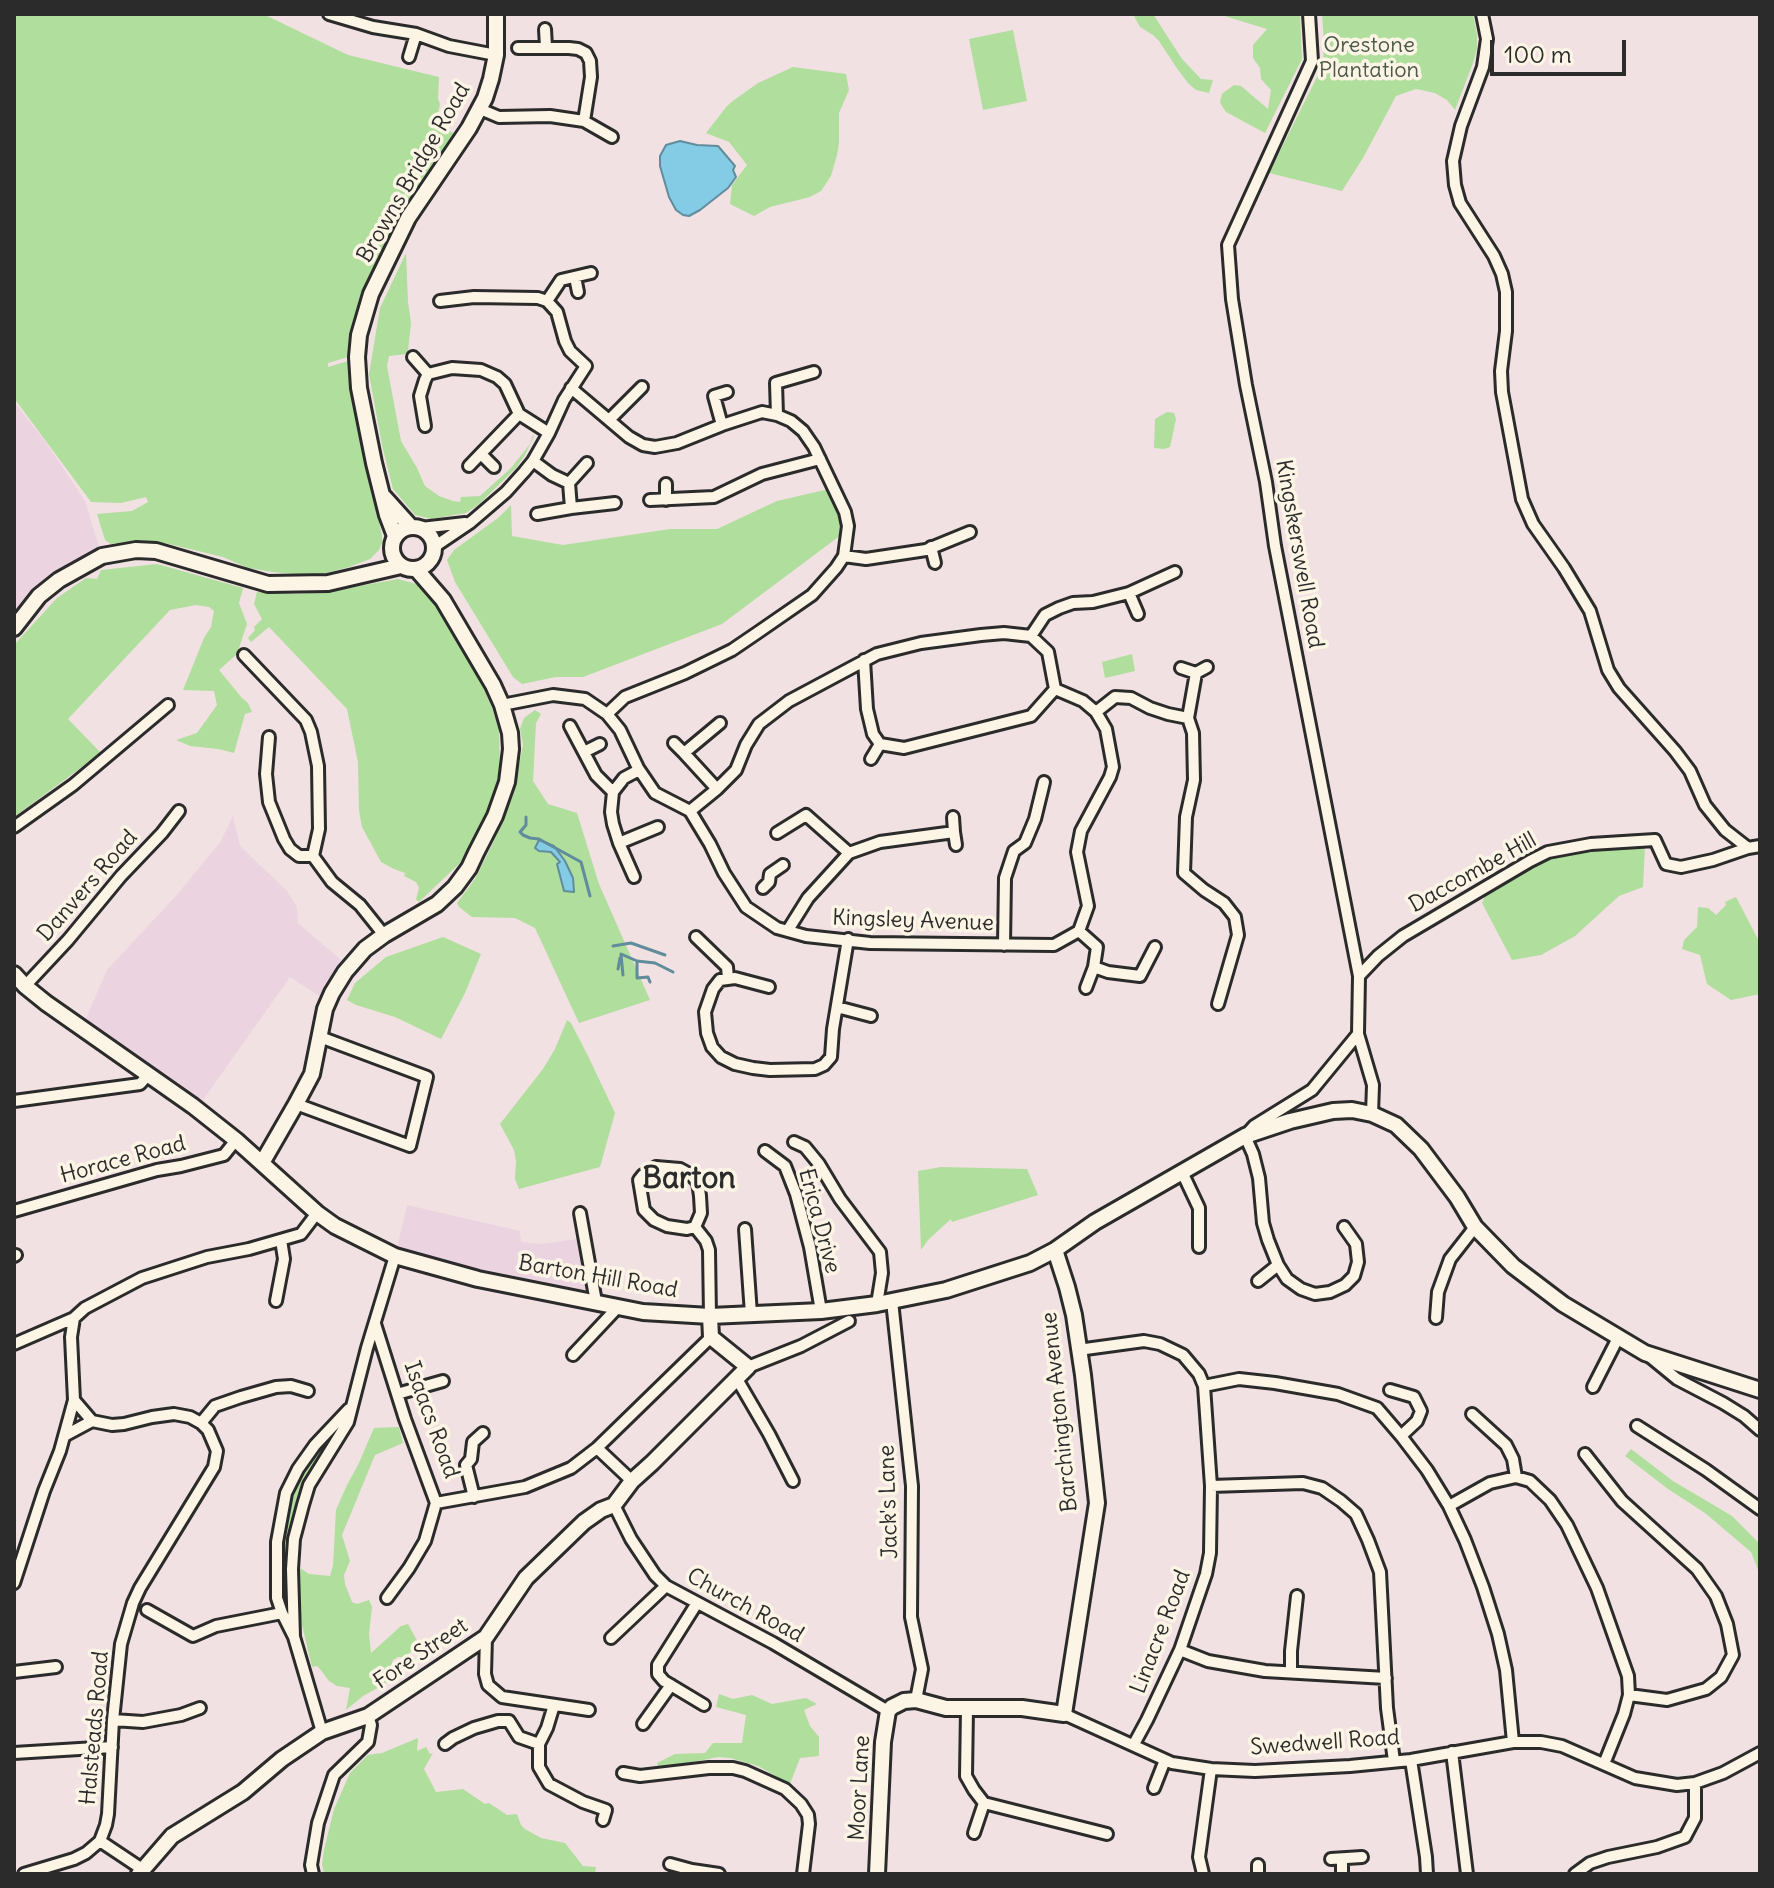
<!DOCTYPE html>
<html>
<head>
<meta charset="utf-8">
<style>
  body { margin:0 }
  #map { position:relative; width:1774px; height:1888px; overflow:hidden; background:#f2e1e2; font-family:Delius,sans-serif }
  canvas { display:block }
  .frame { position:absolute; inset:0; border:16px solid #2b2b2b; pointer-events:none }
  .scale { position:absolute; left:1490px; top:40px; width:136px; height:36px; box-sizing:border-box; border:4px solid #2b2b2b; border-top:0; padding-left:10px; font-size:24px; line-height:28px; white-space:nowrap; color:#2b2b2b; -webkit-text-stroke:6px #fcf5e5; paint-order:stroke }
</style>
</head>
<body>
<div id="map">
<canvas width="1774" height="1888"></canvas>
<div class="frame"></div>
<div class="scale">100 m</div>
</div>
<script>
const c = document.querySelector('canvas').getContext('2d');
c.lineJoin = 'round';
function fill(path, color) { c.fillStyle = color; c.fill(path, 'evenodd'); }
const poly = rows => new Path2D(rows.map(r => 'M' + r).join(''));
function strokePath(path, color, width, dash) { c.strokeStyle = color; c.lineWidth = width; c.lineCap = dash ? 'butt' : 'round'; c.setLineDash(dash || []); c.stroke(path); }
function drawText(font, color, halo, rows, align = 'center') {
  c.font = font + ' Delius,sans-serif'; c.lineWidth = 7; c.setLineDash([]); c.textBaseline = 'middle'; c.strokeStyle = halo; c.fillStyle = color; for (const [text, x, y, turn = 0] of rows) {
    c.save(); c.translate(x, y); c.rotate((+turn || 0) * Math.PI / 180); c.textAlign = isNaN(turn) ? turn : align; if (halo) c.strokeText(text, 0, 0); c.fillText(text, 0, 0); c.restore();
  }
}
fill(poly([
  [14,402,45,441,85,501,102,556,59,580,14,628],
  [233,816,240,846,287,891,297,907,298,923,341,960,321,997,290,977,203,1100,99,1030,86,1018,107,970,175,897,221,841],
  [407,1205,520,1231,521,1242,541,1244,584,1238,596,1302,395,1256]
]), '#ebd3e0');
fill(poly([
  [14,14,263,14,348,55,439,77,438,99,440,104,436,122,455,134,421,183,382,254,349,332,348,357,328,363,328,367,348,361,349,380,382,536,382,543,379,550,370,559,349,567,315,576,273,572,248,568,223,557,169,544,138,540,111,544,105,540,97,514,132,511,148,502,146,497,121,503,91,502,14,398],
  [1133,14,1153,14,1182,59,1201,79,1213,80,1209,93,1196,90,1188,83,1176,67,1159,41,1153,35,1140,27],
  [1218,14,1300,14,1302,59,1265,133,1226,112,1222,106,1220,102,1222,94,1227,90,1234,85,1241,86,1268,109,1271,90,1261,79,1260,68,1253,58,1253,45,1267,29],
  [1322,14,1473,14,1477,35,1477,49,1473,63,1455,110,1447,100,1435,93,1416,89,1396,96,1363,158,1342,191,1269,173,1323,65,1324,43],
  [1013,30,1027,101,983,110,969,39],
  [793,67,846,74,849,90,839,113,839,143,837,155,831,176,821,191,810,197,770,207,754,216,730,204,732,185,747,165,729,142,706,133,727,106,734,100,758,83],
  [406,253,408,302,411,323,408,351,407,354,389,356,387,366,401,441,417,468,425,486,439,496,453,501,460,502,461,497,480,496,511,468,530,444,533,435,534,436,525,455,516,468,478,505,466,513,431,519,415,515,393,489,382,445,369,374,380,308],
  [1167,412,1174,413,1176,419,1170,447,1164,449,1154,448,1155,419],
  [829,489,841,519,841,535,722,624,583,677,556,677,522,684,513,677,455,582,447,560,454,550,498,518,511,505,512,536,563,545,670,529,717,529,777,501],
  [157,564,243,588,239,603,247,624,237,654,219,670,242,698,248,703,252,712,245,714,234,753,218,749,190,746,176,740,197,733,217,705,214,691,183,690,204,638,211,627,214,611,209,607,196,605,170,610,68,719,101,753,14,817,14,645,57,598,86,578,97,579,101,570],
  [398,579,416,584,437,605,479,677,492,708,499,729,500,774,489,809,461,862,419,902,416,899,419,888,416,882,404,876,405,873,394,869,381,862,362,827,359,810,358,762,347,709,269,627,251,642,248,638,255,630,254,627,262,619,254,604,257,592,300,594,343,589],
  [1132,654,1135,671,1105,678,1102,662],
  [535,710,541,714,536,723,533,781,548,804,577,813,599,884,650,1000,579,1023,535,928,515,918,472,917,459,907,457,903,475,879,492,845,513,795,523,745,520,729,524,718],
  [1645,845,1643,887,1619,896,1575,936,1541,955,1512,960,1482,903,1487,892,1543,858,1587,848],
  [1736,897,1760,943,1760,994,1731,1000,1707,984,1700,955,1682,949,1684,940,1697,927,1698,907,1708,908,1716,915,1726,905,1725,902],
  [443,937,481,954,465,993,441,1039,395,1017,356,1005,347,1000,355,983,386,957],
  [567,1020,571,1023,589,1058,615,1113,600,1167,519,1189,515,1179,516,1161,514,1150,500,1124,543,1069,555,1049],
  [941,1167,1027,1169,1038,1195,952,1222,951,1219,928,1240,921,1250,918,1171],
  [352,1406,309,1485,294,1539,294,1636,282,1613,277,1542,298,1469],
  [399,1427,403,1443,375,1455,342,1535,350,1561,344,1575,345,1584,352,1602,357,1604,369,1600,372,1607,369,1634,371,1653,401,1626,408,1624,419,1644,405,1657,398,1657,393,1660,390,1669,391,1674,385,1684,363,1696,346,1710,350,1688,337,1686,329,1681,320,1669,317,1666,312,1667,298,1608,297,1566,309,1574,330,1576,333,1565,336,1510,347,1485,358,1465,374,1428],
  [1631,1449,1673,1481,1732,1516,1760,1544,1760,1575,1751,1552,1705,1513,1668,1489,1625,1456],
  [719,1694,733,1699,752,1695,772,1704,806,1698,817,1704,804,1710,810,1726,819,1737,819,1756,800,1758,790,1784,758,1766,730,1758,718,1757,659,1769,657,1763,675,1754,705,1753,713,1743,742,1743,746,1715,716,1707],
  [418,1738,417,1751,426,1747,430,1754,433,1753,424,1769,436,1792,463,1789,485,1804,489,1803,507,1815,517,1814,521,1825,525,1829,541,1838,565,1843,583,1866,596,1867,595,1874,578,1872,567,1872,567,1874,324,1874,322,1864,324,1850,334,1809,350,1773,368,1755,382,1753]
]), '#afde9d');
const water = poly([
  [680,141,697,145,718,146,735,166,733,170,736,177,728,188,700,210,689,216,683,215,676,210,669,197,660,166,660,156,666,145,680,141],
  [539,840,554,846,565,861,573,878,574,892,564,891,557,864,560,862,551,852,539,851,535,848,539,840]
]);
fill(water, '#84cce5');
strokePath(water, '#608c9b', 2);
strokePath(poly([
  [526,817,526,825,520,832,523,835,530,838,539,839,581,862,590,896],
  [613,946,631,943,665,955],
  [621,954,637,961,655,963,673,972],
  [621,955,623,975],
  [637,961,637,978,648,977,650,982],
  [618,969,620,958]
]), '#608c9b', 3);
const street = poly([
  [329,14,373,27,416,34,449,46,496,55],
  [1309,14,1312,61,1228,245,1232,299,1246,385,1266,482,1275,546,1359,976,1358,1034,1373,1085,1372,1114],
  [1482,14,1487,39,1483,67,1461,126,1453,161,1455,185,1460,203,1494,256,1502,274,1506,292,1506,331,1501,371,1502,392,1522,499,1533,524,1564,568,1590,611,1608,670,1619,688,1675,751,1690,771,1705,805,1725,830,1748,848,1760,846],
  [545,29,546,47],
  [518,48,569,48,578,49,586,53,590,61,591,77,584,121],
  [409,57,416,34],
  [480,109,499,117,550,116,584,121,612,137],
  [575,277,578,292],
  [547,301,561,280,591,273],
  [413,357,428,374],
  [571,388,629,437,643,445,655,447,677,443,722,425,762,412,777,415,791,421,803,431,814,447,845,512,848,526,844,556],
  [777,415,776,383,814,372],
  [609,420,642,387],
  [722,425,714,396,727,392],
  [425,426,420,396,425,380,428,374,452,368,481,370,497,377,505,384,519,414,549,433],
  [481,454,494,467],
  [533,461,552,475,569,483,571,508,615,503],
  [469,466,519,414],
  [569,483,587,463],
  [650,500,714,497,762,474,820,459],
  [666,500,666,484],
  [537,514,571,508],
  [421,528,465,523],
  [434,547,471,522,506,492,524,472,533,461,549,433,564,400,586,366,570,351,565,341,557,312,547,301,538,298,474,297,440,301],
  [931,547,935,563],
  [1129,593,1138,614],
  [1031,636,1045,615,1059,608,1073,603,1093,602,1129,593,1175,572],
  [244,655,306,720,311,732,318,766,319,829,313,856,332,882,360,905,384,935],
  [864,660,867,709,873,734,880,744,904,748,1031,716,1055,689],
  [1181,668,1196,673],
  [502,705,553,695,585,699,607,714,620,730,638,768,655,793,690,811],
  [1096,712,1115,697,1131,698,1150,708,1168,714,1188,718,1193,733,1194,780,1186,817,1184,873,1204,890,1224,903,1235,917,1238,935,1218,1004],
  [607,714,625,697,685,673,732,650,757,633,812,595,836,568,844,556,866,559,926,550,970,532],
  [1188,718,1196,673,1207,667],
  [570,726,596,775,613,792],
  [269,737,266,774,269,802,284,839,290,849,299,856,313,856],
  [674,743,684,753],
  [584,752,600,744],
  [871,759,880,744],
  [717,789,684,753,720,723],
  [690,811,710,844,724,873,746,907,777,928,806,936,870,943,1054,945,1079,931,1088,906,1077,852,1081,831,1110,777,1113,767,1106,729,1096,712,1083,701,1055,689],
  [690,811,717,789,736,770,746,745,759,724,789,701,877,654,921,643,981,635,1004,633,1031,636,1048,652,1055,689],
  [953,817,954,832],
  [14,827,73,785,168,705],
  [777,833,806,815,849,853],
  [619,843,658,827],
  [634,877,619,843,613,824,611,812,613,792,624,778,639,770],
  [763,888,769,882,770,874,783,865],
  [788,930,808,898,849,853,880,842,954,832,956,845],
  [1079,931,1097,947,1094,967,1086,988],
  [696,937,727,967,728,978],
  [1004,945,1005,878,1014,851,1025,843,1035,819,1044,782],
  [1094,967,1108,972,1140,976,1155,947],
  [1359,976,1378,956,1403,936,1530,861,1548,852,1591,844,1655,840,1666,864,1681,867,1713,860,1748,848],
  [25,986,68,940,121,876,162,833,179,811],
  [769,987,735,978,720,980,713,989,705,1012,707,1033,712,1047,721,1057,735,1064,753,1068,770,1070,815,1069,824,1065,831,1057,833,1029,848,939],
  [837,1007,871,1016],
  [14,1101,140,1084,149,1074],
  [296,1104,410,1146,427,1077,320,1037],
  [794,1142,805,1147,819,1164,840,1199,880,1252,882,1273,877,1304],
  [765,1151,785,1166,796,1194,810,1247,821,1311],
  [1182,1172,1199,1208,1199,1247],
  [14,1211,157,1170,181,1166,224,1155,236,1140],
  [580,1213,596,1302],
  [695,1227,687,1229,667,1226,654,1220,644,1210,639,1180,643,1175,656,1167,680,1169,691,1175,698,1182,700,1196,701,1213,695,1227,706,1241,709,1250,710,1316],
  [1344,1227,1356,1244,1358,1262,1354,1276,1345,1285,1330,1292,1315,1294,1301,1289,1287,1279,1278,1265,1268,1240,1263,1223,1259,1178,1253,1154,1245,1136,1254,1126,1312,1090,1358,1034],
  [745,1229,751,1314],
  [14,1256,16,1255],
  [1258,1281,1278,1265],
  [276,1301,284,1259,281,1240],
  [892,1301,912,1486,911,1617,922,1669,916,1700],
  [1436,1318,1438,1292,1450,1259,1475,1227],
  [375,1324,405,1419,436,1503,525,1487,571,1468,597,1448,711,1337],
  [14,1344,74,1318,85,1308,142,1278,207,1257,249,1249,301,1234,317,1213],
  [1078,1350,1144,1341,1160,1344,1183,1355,1199,1374,1204,1386,1239,1379,1275,1383,1338,1394,1377,1408,1401,1436,1427,1470,1449,1506,1465,1540,1483,1587,1498,1634,1506,1670,1513,1742],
  [573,1355,618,1307],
  [1649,1356,1677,1379,1723,1403,1744,1416,1760,1430],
  [748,1367,801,1346,849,1321],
  [737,1379,769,1434,793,1481],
  [1593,1387,1618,1338],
  [1390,1390,1414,1397,1421,1411,1417,1421,1401,1436],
  [397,1394,443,1381],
  [1472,1414,1506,1445,1513,1459,1516,1477],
  [201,1423,215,1406,241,1397,276,1387,291,1386,308,1391],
  [1637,1426,1706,1470,1760,1509],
  [64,1436,92,1421,74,1400],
  [597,1448,632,1481],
  [1585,1454,1622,1501,1697,1569,1716,1596,1727,1624,1733,1655,1721,1677,1706,1689,1667,1700,1629,1695],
  [1211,1486,1303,1483,1322,1488,1341,1501,1356,1514,1368,1540,1380,1572,1387,1708,1394,1761],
  [474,1497,466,1465,471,1459,473,1442,483,1433],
  [614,1505,631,1539,655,1575,666,1586,773,1643,888,1711],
  [1449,1506,1490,1483,1516,1477,1530,1481,1550,1500,1567,1525,1597,1588,1628,1676,1629,1695,1624,1714,1604,1764],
  [14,1583,44,1491,60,1451,74,1400,71,1337,74,1318],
  [387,1598,409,1568,425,1541,436,1503],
  [697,1603,658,1665,658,1674,664,1681,704,1705],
  [147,1610,193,1636,216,1626,282,1613],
  [294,1637,292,1569,294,1539,303,1505,309,1485,348,1422,367,1348,395,1256],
  [486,1637,485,1674,488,1685,502,1697,589,1710],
  [611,1638,666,1586],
  [1180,1650,1208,1661,1265,1671,1386,1678],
  [14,1672,56,1667],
  [1291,1672,1291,1651,1297,1596],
  [554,1705,547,1728,539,1744,539,1767,549,1784,583,1802,606,1810,603,1820],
  [967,1709,966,1776,974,1790,984,1803,1107,1834],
  [1064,1714,1172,1763,1211,1769,1255,1771,1350,1766,1411,1760,1513,1742,1541,1742,1562,1746,1635,1778,1677,1785,1695,1783,1723,1773,1760,1753],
  [113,1720,143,1722,181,1715,200,1708],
  [643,1724,671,1685],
  [322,1732,294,1637,282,1613,277,1598,277,1542,286,1493,298,1469,315,1445,349,1409],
  [445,1744,453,1738,474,1728,498,1721,509,1721,519,1737,539,1744],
  [1134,1744,1147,1720,1180,1650,1206,1574,1210,1553,1211,1486,1204,1386],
  [1452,1752,1467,1874],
  [14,1753,112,1747],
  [1411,1760,1426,1857,1427,1874],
  [623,1773,640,1776,709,1768,733,1768,745,1771,785,1789,801,1804,808,1815,809,1824,803,1874],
  [1154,1788,1165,1760],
  [974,1833,984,1803],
  [100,1841,142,1869],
  [1331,1859,1362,1857],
  [1342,1859,1342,1874],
  [670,1864,692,1870,719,1874],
  [24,1874,74,1859,86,1853,100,1841,106,1825,108,1814,113,1720,121,1644,133,1603,140,1588,214,1467,217,1451,208,1430,201,1423,190,1417,174,1414,152,1417,124,1424,112,1425,92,1421],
  [313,1874,311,1865,318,1823,334,1775,368,1742,371,1725,368,1716],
  [1203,1874,1199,1857,1211,1769],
  [1258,1874,1258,1865],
  [1575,1874,1590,1863,1608,1857,1657,1847,1685,1837,1695,1818,1695,1783]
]);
const secondary = poly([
  [384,497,411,527],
  '392 548a21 21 0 1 1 42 0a21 21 0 1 1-42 0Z',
  [395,536,387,515,374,463,359,388,357,357,359,335,371,294,408,218,469,128,485,98,491,79,496,55,496,14],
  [14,628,39,596,59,580,102,556,136,550,156,551,268,584,328,583,401,566],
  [14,974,25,986,46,1003,193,1106,236,1140,317,1213,335,1226,395,1256,478,1279,643,1312,710,1316,821,1311,877,1304,946,1290,1030,1263,1055,1250,1095,1222,1245,1136,1290,1121,1333,1111,1352,1110,1372,1114,1396,1125,1421,1149,1457,1197,1475,1227,1513,1266,1563,1304,1645,1353,1760,1390],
  [262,1163,296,1104,312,1074,325,1009,332,993,345,972,365,949,384,935,437,904,455,887,469,868,476,853,495,816,507,782,511,749,510,733,502,705,493,685,443,600,417,570],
  [139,1874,172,1836,243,1792,282,1759,322,1732,368,1716,486,1637,526,1578,584,1522,601,1510,614,1505,632,1481,652,1463,748,1367,711,1337,710,1316],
  [877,1874,883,1742,888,1711,892,1707,904,1701,916,1700,946,1708,1022,1708,1064,1714,1097,1503,1083,1375,1074,1315,1067,1287,1055,1250]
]);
strokePath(street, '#2b2b2b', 16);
strokePath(secondary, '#2b2b2b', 20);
strokePath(street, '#fcf5e5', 10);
strokePath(secondary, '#fcf5e5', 14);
drawText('22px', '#4c5848', '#fcf5e5', [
  ["Orestone",1369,46],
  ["Plantation",1369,71]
]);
drawText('22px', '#2b2b2b', '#fcf5e5', [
  ["Browns Bridge Road",414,173,-60],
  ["Kingskerswell Road",1299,554,80],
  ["Daccombe Hill",1473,873,-29],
  ["Danvers Road",88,886,-49],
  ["Kingsley Avenue",913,921,2],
  ["Horace Road",123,1160,-15],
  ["Erica Drive",819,1221,75],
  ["Barton Hill Road",598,1277,10],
  ["Barchington Avenue",1060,1412,-96],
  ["Isaacs Road",431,1420,70],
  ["Jack's Lane",889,1502,-92],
  ["Church Road",745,1606,29],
  ["Linacre Road",1161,1632,-69],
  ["Fore Street",421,1654,-34],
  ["Halsteads Road",95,1728,-85],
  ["Swedwell Road",1325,1743,-4],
  ["Moor Lane",860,1788,-87]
]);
drawText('bold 30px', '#2b2b2b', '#fcf5e5', [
  ["Barton",689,1179]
]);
</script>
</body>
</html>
